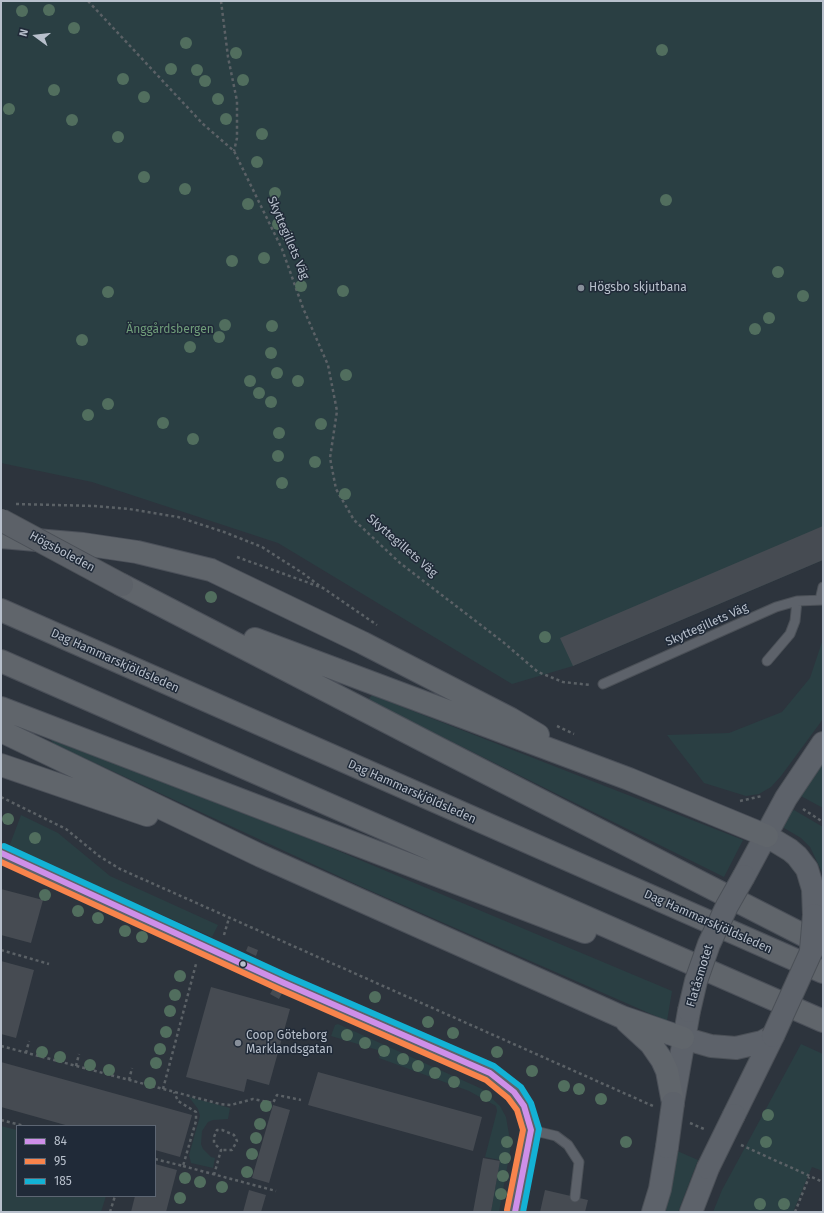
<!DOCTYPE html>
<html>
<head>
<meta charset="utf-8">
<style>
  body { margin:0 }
  #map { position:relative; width:824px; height:1213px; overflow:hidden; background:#2d343d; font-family:"Fira Sans",sans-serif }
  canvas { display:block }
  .frame { position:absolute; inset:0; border:2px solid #b8c0cc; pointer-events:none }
  .legend { position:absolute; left:16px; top:1125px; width:140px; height:72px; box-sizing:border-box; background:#202a38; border:1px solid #5d6673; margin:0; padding:5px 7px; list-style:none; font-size:12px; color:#b8c0cc }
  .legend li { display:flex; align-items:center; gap:8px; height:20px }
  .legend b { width:20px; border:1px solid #5d6673 }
  .north { position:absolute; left:16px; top:16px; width:40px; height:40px; -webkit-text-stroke:3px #202a38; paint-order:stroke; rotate:285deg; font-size:11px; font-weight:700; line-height:16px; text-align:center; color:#b8c0cc }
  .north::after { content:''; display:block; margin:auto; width:14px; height:18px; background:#b8c0cc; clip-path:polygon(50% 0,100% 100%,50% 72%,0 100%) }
</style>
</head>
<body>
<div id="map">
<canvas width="824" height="1213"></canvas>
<div class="frame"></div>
<ul class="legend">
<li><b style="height:5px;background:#ce8fe9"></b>84</li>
<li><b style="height:5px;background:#f8844c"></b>95</li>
<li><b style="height:5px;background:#13b2d5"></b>185</li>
</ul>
<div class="north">N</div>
</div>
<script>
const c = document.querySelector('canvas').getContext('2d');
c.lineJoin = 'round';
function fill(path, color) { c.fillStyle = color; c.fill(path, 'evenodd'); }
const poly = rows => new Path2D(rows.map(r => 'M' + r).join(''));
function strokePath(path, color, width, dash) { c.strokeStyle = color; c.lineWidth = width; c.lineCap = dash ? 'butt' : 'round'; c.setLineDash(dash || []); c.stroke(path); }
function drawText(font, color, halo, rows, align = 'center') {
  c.font = font + ' "Fira Sans",sans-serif'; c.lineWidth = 3; c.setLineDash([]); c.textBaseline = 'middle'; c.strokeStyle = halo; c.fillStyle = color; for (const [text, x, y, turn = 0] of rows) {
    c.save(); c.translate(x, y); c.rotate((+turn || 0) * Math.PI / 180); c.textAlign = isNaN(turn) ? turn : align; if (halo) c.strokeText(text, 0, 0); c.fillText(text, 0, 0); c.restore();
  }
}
fill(poly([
  [1,1,823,1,823,560,573,666,512,684,278,543,92,482,1,463],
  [823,639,823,719,781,776,771,787,759,794,746,796,704,783,667,735,729,733,782,712,810,678],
  [372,695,743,840,724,877,368,700],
  [49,738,317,842,672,991,667,1021,362,887,54,744],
  [823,763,823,808,799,795],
  [794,810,823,827,823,874,810,847,801,838,784,828,783,824,790,812],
  [21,815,58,833,110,876,218,925,212,937,9,847],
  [338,1024,482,1089,500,1106,506,1117,511,1146,499,1212,491,1212,500,1160,485,1157,497,1111,496,1106,469,1091,379,1058,381,1051,331,1036,335,1025],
  [801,1044,823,1054,823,1171,812,1167,793,1212,713,1212,722,1190],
  [189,1097,230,1108,228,1119,213,1120,208,1122,202,1131,201,1144,203,1149,211,1157,215,1158,213,1168,191,1163,189,1155,200,1116,198,1109],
  [1,1126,17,1130,17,1196,106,1196,101,1212,1,1212],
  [675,1150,698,1160,678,1212,660,1212]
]), '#2a3f43');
fill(poly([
  [823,526,823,560,573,666,560,638],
  [1,889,43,900,31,943,1,935],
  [248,946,258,950,256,956,246,951],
  [1,961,34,970,16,1038,1,1034],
  [211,987,290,1009,269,1085,247,1079,244,1092,186,1077],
  [273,989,282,993,279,999,270,994],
  [1,1062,192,1115,180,1157,155,1150,155,1126,69,1126,1,1107],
  [318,1072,482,1117,473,1151,308,1105],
  [273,1105,290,1110,269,1183,252,1178],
  [483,1158,500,1161,491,1212,473,1212],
  [155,1164,177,1170,166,1212,131,1212,135,1196,155,1196],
  [249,1190,266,1195,261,1212,243,1212],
  [545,1190,588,1200,585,1212,540,1212]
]), '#464b52');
const service = poly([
  [820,600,823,587],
  [767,661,790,634,795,621,797,601],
  [603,684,776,607,797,601,823,600],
  [531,1130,556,1136,568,1145,579,1162,575,1197]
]);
const minor = poly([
  [1,853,284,983,490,1073,514,1092,524,1106,531,1130,515,1212]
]);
const tertiary = poly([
  [767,836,790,850,797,856,807,869,813,889,814,915],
  [744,876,786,798,823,743],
  [683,1038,711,1046,736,1048,762,1042,773,1036],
  [673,1102,689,1011],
  [734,1115,773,1036],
  [653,1212,660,1189,667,1147],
  [691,1212,708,1168]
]);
const primary = poly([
  [1,537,83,544,137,552,211,570,363,643,511,719,538,735],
  [122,585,434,746,823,945],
  [1,610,823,972],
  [255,639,629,779,767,836],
  [1,661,823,1021],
  [1,708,585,932],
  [1,731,261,856,622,1017,683,1038],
  [1,765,147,815],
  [627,1022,651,1044,662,1060,667,1071,673,1103]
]);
strokePath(service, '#4b5057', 11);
strokePath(minor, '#4b5057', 20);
strokePath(tertiary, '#4b5057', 24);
strokePath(primary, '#4b5059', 24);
strokePath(poly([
  [88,1,203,124,234,151,282,249,303,308,328,365,337,411,330,458,336,489,354,520,400,563,503,642,538,672,563,682,590,685],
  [221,1,228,57,237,101,237,138,234,151],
  [16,504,95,506,129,509,178,517,224,532,262,547,304,574,321,587],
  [237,557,323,588,377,625],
  [557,726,574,734],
  [1,797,66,829,99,856,120,869,653,1106],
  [740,801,762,796],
  [803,809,823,822],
  [224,935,229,918],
  [1,950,49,964],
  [1,1046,220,1104,231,1105,253,1099,273,1103,277,1095,301,1100],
  [26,1053,29,1041],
  [76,1066,79,1054],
  [129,1080,132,1068],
  [163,1089,196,964],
  [1,1120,24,1126],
  [690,1123,704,1129],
  [741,1145,823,1182],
  [155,1159,183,1166,196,1121,196,1112,178,1101,174,1092],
  [183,1166,276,1191],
  [214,1175,221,1150,214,1143,214,1137,217,1130,222,1130,234,1135,237,1141,232,1150,221,1150],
  [110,1212,115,1196],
  [795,1212,809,1177]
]), '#5b6166', 2.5, [3, 3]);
strokePath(service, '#5d626a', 9);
strokePath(minor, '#5d626a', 18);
strokePath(tertiary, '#5d626a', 22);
strokePath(primary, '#60656b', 22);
const tertiaryBridge = poly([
  [811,950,814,915],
  [689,1011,696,981,709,944,727,906,744,876],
  [773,1036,811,952,823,933],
  [667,1147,673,1103],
  [708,1168,734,1115]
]);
const secondaryBridge = poly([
  [1,520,122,585]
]);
strokePath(tertiaryBridge, '#4b5057', 24, []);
strokePath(secondaryBridge, '#4b5057', 24, []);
strokePath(tertiaryBridge, '#5d626a', 22);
strokePath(secondaryBridge, '#5c6168', 22);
strokePath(poly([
  [1,853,284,983,490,1073,514,1092,524,1106,531,1130,515,1212]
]), '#ce8fe9', 6);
strokePath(poly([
  [1,862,281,990,486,1080,508,1098,517,1110,523,1130,507,1210]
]), '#f8844c', 6);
strokePath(poly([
  [4,846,287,976,494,1066,521,1087,531,1103,539,1129,523,1212]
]), '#13b2d5', 6);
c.fillStyle = '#516e5e';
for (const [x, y] of [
  [49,10],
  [22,11],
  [74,28],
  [186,43],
  [662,50],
  [236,53],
  [171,69],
  [197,70],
  [123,79],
  [243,80],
  [205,81],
  [54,90],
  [144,97],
  [218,99],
  [9,109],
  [226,119],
  [72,120],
  [262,134],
  [118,137],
  [257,162],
  [144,177],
  [185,189],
  [275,193],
  [666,200],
  [248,204],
  [278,224],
  [287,235],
  [264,258],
  [232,261],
  [778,272],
  [301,286],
  [343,291],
  [108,292],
  [803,296],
  [769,318],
  [225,325],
  [272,326],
  [755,329],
  [219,337],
  [82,340],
  [190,347],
  [271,353],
  [277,373],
  [346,375],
  [250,381],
  [298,381],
  [259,393],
  [271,402],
  [108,404],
  [88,415],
  [163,423],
  [321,424],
  [279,433],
  [193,439],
  [278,456],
  [315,462],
  [282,483],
  [345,494],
  [211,597],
  [545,637],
  [8,819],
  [35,838],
  [45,895],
  [78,911],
  [98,918],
  [125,931],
  [142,937],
  [180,976],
  [175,995],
  [375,997],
  [170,1011],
  [428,1022],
  [166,1032],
  [453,1033],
  [347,1035],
  [365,1043],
  [160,1049],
  [384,1051],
  [42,1052],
  [497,1052],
  [60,1057],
  [403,1059],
  [156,1063],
  [90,1065],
  [418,1066],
  [109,1070],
  [532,1071],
  [435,1073],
  [454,1082],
  [150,1083],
  [564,1086],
  [579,1089],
  [486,1096],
  [601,1099],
  [266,1106],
  [768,1115],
  [260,1124],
  [256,1138],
  [507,1142],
  [626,1142],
  [766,1142],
  [252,1154],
  [505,1158],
  [247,1172],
  [503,1176],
  [185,1178],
  [200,1182],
  [222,1187],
  [501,1194],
  [180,1198],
  [760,1204],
  [784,1204]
]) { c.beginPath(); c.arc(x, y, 6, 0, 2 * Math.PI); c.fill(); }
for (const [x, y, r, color] of [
  [581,288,4,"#878f9a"],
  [243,964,3.5,"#b8c0cc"],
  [238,1043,4,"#878f9a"]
]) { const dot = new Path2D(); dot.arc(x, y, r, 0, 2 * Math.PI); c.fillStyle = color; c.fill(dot); strokePath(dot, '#202a38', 1.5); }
drawText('12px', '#b8c0cc', '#202a38', [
  ["Skyttegillets Väg",288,238,67],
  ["Skyttegillets Väg",402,546,41],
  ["Högsboleden",62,552,28],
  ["Skyttegillets Väg",707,625,-24],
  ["Dag Hammarskjöldsleden",115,661,24],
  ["Dag Hammarskjöldsleden",412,792,24],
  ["Dag Hammarskjöldsleden",708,922,24],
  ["Flatåsmotet",700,976,-73]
]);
drawText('12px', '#b8c0cc', '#202a38', [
  ["Högsbo skjutbana",589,288],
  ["Coop Göteborg",246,1036],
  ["Marklandsgatan",246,1050]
], 'left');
drawText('12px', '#6f9d79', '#202a38', [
  ["Änggårdsbergen",170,330]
]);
</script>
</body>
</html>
